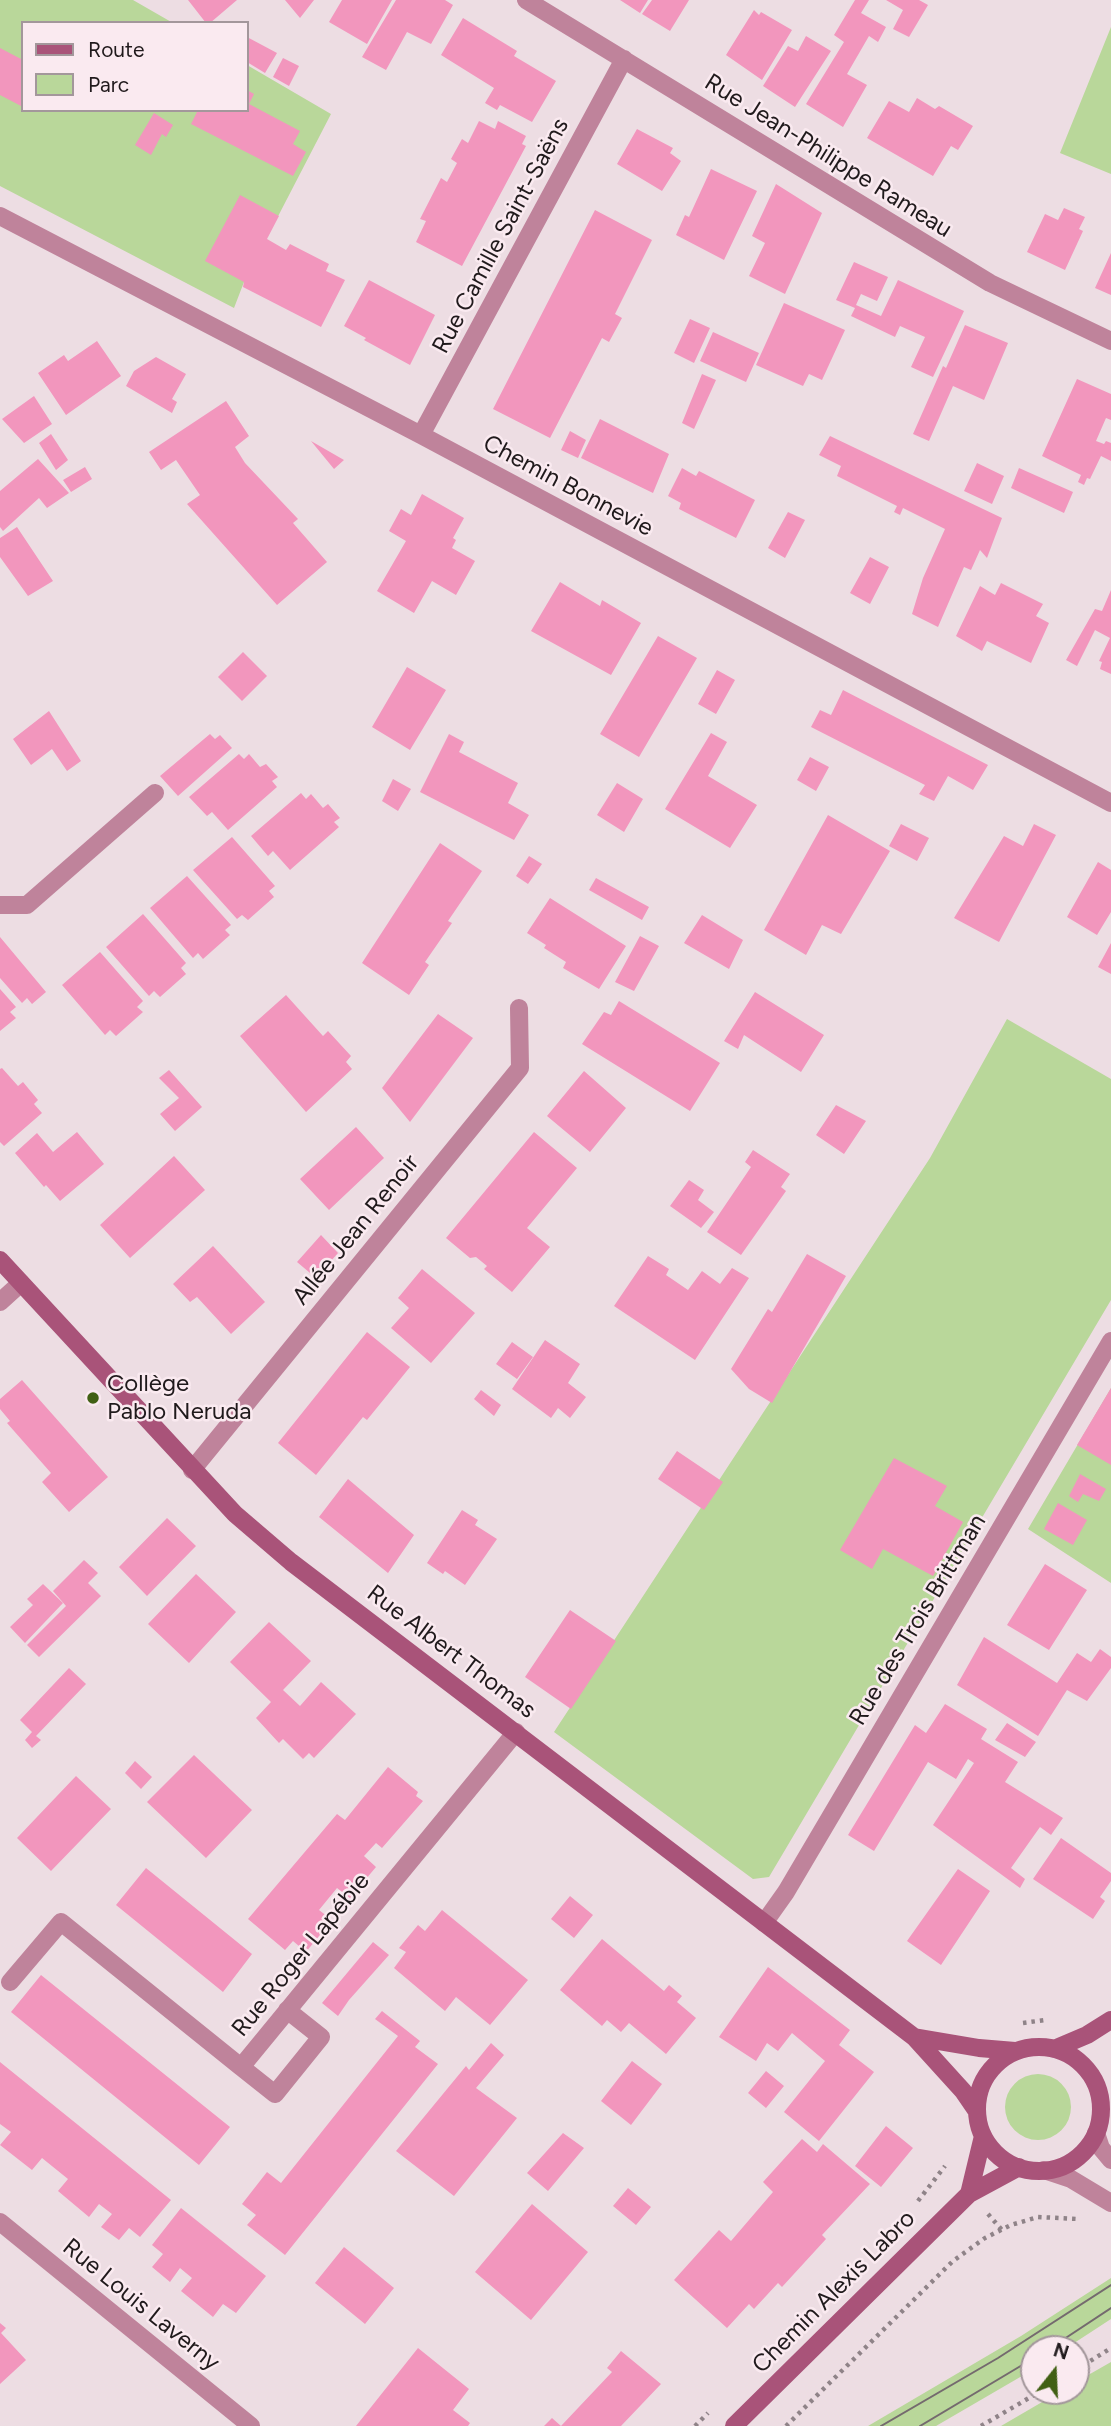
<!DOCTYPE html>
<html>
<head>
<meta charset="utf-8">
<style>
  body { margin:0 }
  #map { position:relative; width:1111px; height:2426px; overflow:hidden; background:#eddde3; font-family:Figtree,sans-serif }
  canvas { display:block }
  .legend { position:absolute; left:21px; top:21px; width:228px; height:91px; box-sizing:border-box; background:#faeaf0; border:2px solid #a3979b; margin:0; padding:9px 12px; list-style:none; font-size:21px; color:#201a1c }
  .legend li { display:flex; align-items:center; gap:14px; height:35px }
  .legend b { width:35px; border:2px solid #a3979b }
  .north { position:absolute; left:1020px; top:2335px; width:70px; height:70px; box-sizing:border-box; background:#faeaf0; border:2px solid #a3979b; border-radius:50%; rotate:18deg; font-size:19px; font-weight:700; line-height:28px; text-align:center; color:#201a1c }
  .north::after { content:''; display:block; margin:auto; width:24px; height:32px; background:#416014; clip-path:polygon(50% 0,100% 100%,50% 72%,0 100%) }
</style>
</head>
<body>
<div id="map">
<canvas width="1111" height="2426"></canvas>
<ul class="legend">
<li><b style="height:9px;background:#a95379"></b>Route</li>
<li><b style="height:19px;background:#b9d79a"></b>Parc</li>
</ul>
<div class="north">N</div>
</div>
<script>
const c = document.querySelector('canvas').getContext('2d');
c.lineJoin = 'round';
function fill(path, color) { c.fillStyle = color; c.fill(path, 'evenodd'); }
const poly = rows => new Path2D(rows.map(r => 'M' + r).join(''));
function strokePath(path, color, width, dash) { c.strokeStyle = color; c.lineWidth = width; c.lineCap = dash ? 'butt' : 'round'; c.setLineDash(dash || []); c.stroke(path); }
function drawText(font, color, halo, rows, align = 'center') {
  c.font = font + ' Figtree,sans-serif'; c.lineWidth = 5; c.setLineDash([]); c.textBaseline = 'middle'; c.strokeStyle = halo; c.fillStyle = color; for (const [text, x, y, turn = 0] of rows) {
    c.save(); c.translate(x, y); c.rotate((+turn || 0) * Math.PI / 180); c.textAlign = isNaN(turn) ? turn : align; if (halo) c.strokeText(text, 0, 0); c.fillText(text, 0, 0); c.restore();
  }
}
fill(poly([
  [0,0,133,0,173,23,23,23,23,110,247,110,247,65,331,114,244,282,234,308,0,186],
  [1111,27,1111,174,1060,153],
  [1007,1019,1111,1079,1111,1300,769,1877,753,1879,554,1732,930,1158],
  [1111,1388,1111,1583,1028,1529],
  '1005 2107a33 33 0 1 1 66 0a33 33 0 1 1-66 0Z',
  [1111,2278,1111,2319,1065,2349,1034,2349,1034,2369,936,2426,868,2426,1021,2336],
  [1111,2362,1111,2426,1001,2426,1061,2391,1076,2391,1076,2382]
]), '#b9d79a');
fill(poly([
  [188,0,237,0,210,23,206,23],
  [285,0,314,0,300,18],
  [342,0,392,0,367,44,329,22],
  [396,0,445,0,453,5,431,44,407,32,386,70,362,57],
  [620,0,648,0,640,13],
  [652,0,689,0,670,31,642,14],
  [855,0,869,0,861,13,886,27,878,42,869,36,847,74,867,85,843,127,806,104,844,42,834,35],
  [886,0,919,0,928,5,909,37,893,29,903,10],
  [754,10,759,15,761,12,792,30,762,80,726,55],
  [463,18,517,51,514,56,556,81,532,122,500,105,497,110,485,103,494,88,441,55],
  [806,36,831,51,795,107,763,86,788,46,798,51],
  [247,37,277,53,265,73,247,62],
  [0,48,23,60,23,107,0,95],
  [283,58,299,66,289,86,273,77],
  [247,90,254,94,249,104,300,131,293,144,306,152,293,176,191,124,198,110,247,110],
  [917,98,935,109,939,106,973,126,958,150,951,146,933,176,867,138,889,101,909,112],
  [154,113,173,125,166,137,162,134,151,155,135,145],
  [479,121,495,129,498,121,526,136,522,144,526,146,462,266,416,242,426,221,420,219,441,178,447,182,457,163,451,159,462,139,468,143],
  [637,129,673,148,670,153,681,161,662,191,617,164],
  [711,169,757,191,724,260,676,235,685,215,689,217],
  [776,184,822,213,785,294,749,276,765,243,752,236],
  [240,195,279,216,267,239,286,250,290,244,329,264,326,271,345,280,321,327,243,287,244,282,205,261],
  [1064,208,1085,217,1079,229,1083,231,1065,270,1027,252,1045,214,1058,220],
  [595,210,652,240,615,314,622,318,609,342,602,338,550,438,493,409],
  [1111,253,1111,295,1095,288],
  [854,262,888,277,877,301,861,294,856,305,881,316,898,280,964,311,933,377,911,367,925,337,900,326,895,337,851,316,855,308,836,300],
  [369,280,435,315,410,365,364,340,366,338,344,326],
  [784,303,845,330,822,380,809,374,803,386,756,365],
  [690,319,710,328,694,363,674,353],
  [965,325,1008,343,984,400,953,386,929,441,913,434,943,366,946,368],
  [713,332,759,353,746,382,700,361],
  [97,341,121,376,66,415,38,373,64,355,68,361],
  [156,357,186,374,172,399,177,402,172,413,126,386,134,371],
  [702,374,716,380,694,429,682,423],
  [1077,379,1111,394,1111,420,1106,418,1096,441,1104,444,1106,441,1111,443,1111,461,1101,456,1090,479,1087,478,1084,485,1078,482,1081,475,1042,456],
  [34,396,52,424,24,443,2,419],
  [226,401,249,436,235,447,245,463,298,519,293,523,327,562,277,605,187,504,200,495,176,460,161,470,149,452],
  [600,419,669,454,653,493,581,458],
  [570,431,586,440,578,458,561,450],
  [51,434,68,460,56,470,39,443],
  [830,436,1002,518,987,558,980,550,971,570,964,567,938,627,912,614,923,578,945,529,903,508,900,515,894,512,897,506,837,476,841,466,819,455],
  [311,441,344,460,334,469],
  [38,459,69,493,47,508,39,498,3,531,0,527,0,491],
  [977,463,1004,476,992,504,964,491],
  [85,467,92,479,71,492,63,480],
  [682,468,696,476,699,471,755,500,736,538,679,509,681,503,668,496],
  [1019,468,1073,492,1064,513,1011,488],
  [422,494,464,518,453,538,456,540,452,548,475,561,456,595,432,581,414,613,377,591,406,541,389,531,401,509,411,515],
  [788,512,805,520,785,558,768,548],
  [17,527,53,581,28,596,0,557,0,538],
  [870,557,889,567,870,604,850,593],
  [560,582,600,606,602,600,641,623,611,675,531,631],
  [1001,583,1043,604,1036,616,1049,623,1031,663,987,641,982,651,956,636,980,586,995,595],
  [1111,590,1111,674,1100,669,1102,662,1099,661,1110,638,1095,630,1077,666,1066,660,1095,609,1102,611],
  [658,636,697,658,639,757,600,734],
  [243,652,267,676,242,701,218,677],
  [407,667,446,690,410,750,372,727],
  [717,670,735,680,716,714,698,704],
  [843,690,988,765,973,790,948,776,934,801,919,794,925,785,811,727,820,710,831,715],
  [49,711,81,761,67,771,52,749,31,765,13,739],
  [711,733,727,742,708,776,757,805,730,848,665,809],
  [210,734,215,739,220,735,232,748,178,796,160,776],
  [449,734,464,742,459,752,518,783,508,803,529,815,514,840,420,792],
  [239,754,244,759,249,754,260,767,266,764,278,777,272,781,277,787,228,830,212,812,207,816,189,797],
  [810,757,829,767,816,791,797,780],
  [393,779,411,789,398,811,382,801],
  [617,783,643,799,624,832,597,815],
  [301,793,306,799,311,794,323,808,328,804,340,818,334,822,339,827,290,870,273,851,268,856,251,836],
  [828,815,890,851,841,934,822,925,806,955,764,930],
  [901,824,929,838,917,861,889,846],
  [1034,824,1056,835,999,942,954,918,1004,836,1023,846],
  [232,837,275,886,269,891,274,897,248,920,242,915,237,919,193,870],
  [440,843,482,871,448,921,452,923,425,962,429,965,409,995,362,963],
  [529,856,542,864,528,884,516,876],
  [1098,862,1111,870,1111,912,1097,935,1067,917],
  [187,876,231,925,225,930,230,935,203,959,198,953,193,958,150,908],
  [596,878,649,907,642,920,589,890],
  [550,898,626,946,599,989,563,968,566,962,544,948,546,945,527,933],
  [143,914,186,963,181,968,186,974,160,997,154,991,149,996,106,947],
  [702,915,743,940,729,969,684,943],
  [640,936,659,946,634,991,615,982],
  [0,937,46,992,32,1004,27,998,22,1003,0,978],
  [1111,943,1111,974,1098,967],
  [100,952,143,1001,137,1007,143,1012,116,1036,110,1030,105,1035,62,985],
  [0,989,16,1007,10,1012,16,1018,0,1031],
  [755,992,824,1035,801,1072,744,1035,738,1049,724,1041],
  [286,995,323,1036,328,1031,351,1056,346,1062,352,1069,306,1112,240,1036],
  [619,1001,720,1063,690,1111,582,1044,604,1012,611,1015],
  [438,1014,473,1038,410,1122,382,1088],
  [2,1068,18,1086,23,1082,38,1100,34,1104,42,1113,4,1146,0,1142,0,1069],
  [169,1070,202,1107,175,1131,160,1114,179,1098,159,1078],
  [584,1071,626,1108,590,1152,547,1116],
  [836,1105,866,1121,844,1154,816,1135],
  [356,1127,384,1158,329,1210,300,1179],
  [77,1132,104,1164,60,1201,46,1185,44,1187,15,1153,37,1133,53,1152],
  [534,1132,577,1168,527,1228,550,1247,512,1292,484,1269,487,1266,476,1257,470,1258,446,1238],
  [753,1150,790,1174,781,1187,786,1191,741,1255,707,1232,751,1167,745,1162],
  [174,1156,205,1190,130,1258,100,1225],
  [689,1180,704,1190,698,1200,714,1212,701,1228,670,1206],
  [321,1235,338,1253,316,1278,297,1262],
  [213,1246,265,1302,231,1334,197,1297,190,1302,173,1284],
  [807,1254,846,1276,772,1403,749,1389,731,1369,768,1309,772,1312],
  [648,1256,669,1269,666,1275,688,1290,702,1271,720,1284,732,1268,749,1278,695,1360,614,1306],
  [422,1269,475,1313,431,1363,391,1328,409,1308,398,1298],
  [367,1332,410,1367,367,1420,363,1417,316,1475,278,1443],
  [545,1340,580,1364,568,1383,586,1397,570,1418,558,1408,551,1418,512,1389],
  [512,1342,533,1357,517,1379,496,1364],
  [22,1380,108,1477,69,1512,42,1482,51,1473,7,1423,10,1421,0,1409,0,1399],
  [1111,1388,1111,1465,1077,1445],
  [481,1390,501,1405,494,1416,474,1399],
  [677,1451,723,1482,704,1510,658,1479],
  [894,1458,947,1486,935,1506,963,1522,933,1576,883,1549,872,1569,840,1550],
  [1080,1474,1106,1489,1099,1501,1083,1494,1078,1502,1069,1496],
  [348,1479,414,1535,388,1573,319,1517],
  [1058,1503,1087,1520,1073,1545,1044,1529],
  [462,1510,478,1520,475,1525,497,1539,465,1585,445,1571,443,1574,427,1563],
  [167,1518,196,1546,147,1596,119,1567],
  [84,1560,98,1573,88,1583,101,1596,39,1657,27,1645,66,1606,53,1591],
  [1045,1564,1087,1590,1049,1650,1007,1625],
  [196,1574,236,1612,189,1663,148,1624],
  [43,1584,63,1603,25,1643,10,1627,33,1605,27,1599],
  [570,1610,616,1641,571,1709,525,1677],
  [269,1622,311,1661,283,1690,300,1706,321,1682,356,1714,314,1758,309,1753,303,1759,283,1739,279,1743,256,1718,271,1702,230,1662],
  [984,1637,1057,1683,1077,1653,1091,1662,1100,1649,1111,1657,1111,1668,1087,1701,1067,1690,1038,1736,957,1685],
  [69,1668,86,1684,36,1736,41,1740,32,1748,25,1740,32,1732,20,1720],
  [945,1704,987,1729,981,1739,1018,1762,1005,1782,1063,1818,1051,1835,1040,1827,1011,1868,1025,1879,1020,1888,933,1825,974,1763,968,1759,956,1779,928,1762,874,1851,848,1835,915,1725,926,1733],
  [1007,1723,1036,1742,1025,1757,995,1740],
  [194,1755,252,1810,206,1858,147,1802],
  [135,1761,152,1777,141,1789,125,1773],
  [388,1767,418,1792,416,1796,423,1801,382,1848,376,1843,364,1856,376,1867,350,1898,337,1888,319,1910,332,1920,306,1952,293,1941,285,1950,248,1919,337,1814,345,1820],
  [76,1776,111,1809,51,1871,17,1838],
  [1061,1838,1111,1873,1111,1881,1100,1897,1105,1901,1093,1919,1033,1879],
  [146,1868,252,1954,223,1992,116,1905],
  [958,1869,990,1891,941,1965,907,1941],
  [570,1896,593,1915,574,1938,551,1919],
  [442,1910,528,1980,490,2025,456,1997,445,2011,394,1968,406,1952,399,1948,418,1925,425,1931],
  [602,1939,664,1991,669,1985,682,1996,677,2002,696,2018,666,2054,629,2023,621,2032,607,2020,602,2026,560,1990],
  [373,1942,389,1955,349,2000,338,2016,322,2003],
  [768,1967,850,2030,839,2045,874,2072,819,2141,784,2112,825,2061,792,2033,778,2051,767,2043,756,2061,719,2037],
  [41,1975,230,2127,199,2165,11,2012],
  [382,2011,420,2041,415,2047,438,2064,285,2255,247,2225,256,2215,242,2204,267,2172,281,2183,398,2036,375,2019],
  [491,2043,504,2055,476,2088,517,2118,454,2196,396,2151,466,2066,469,2070],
  [632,2061,662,2084,631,2125,601,2101],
  [0,2062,171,2200,140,2237,129,2228,119,2240,101,2227,112,2214,99,2204,89,2217,58,2191,68,2179,42,2158,32,2170,0,2145,11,2132,0,2124],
  [766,2071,784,2086,766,2108,748,2093],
  [886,2126,913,2148,881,2187,855,2166],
  [563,2133,584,2148,548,2191,527,2173],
  [802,2139,817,2152,823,2144,870,2184,822,2235,826,2239,782,2287,778,2283,754,2309,749,2304,727,2328,674,2280,719,2230,731,2241,773,2192,763,2182],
  [628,2188,651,2207,636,2225,613,2206],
  [532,2204,588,2252,531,2320,475,2272],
  [181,2208,266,2276,236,2313,223,2304,213,2317,181,2291,192,2278,180,2268,170,2282,152,2267,163,2254,152,2245],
  [344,2247,394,2288,365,2324,315,2283],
  [0,2323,6,2328,1,2333,26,2360,0,2384],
  [418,2348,469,2389,453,2410,470,2423,468,2426,356,2426],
  [621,2351,661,2384,621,2426,544,2426,552,2418,561,2426,612,2372,607,2368]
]), '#f296bd');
strokePath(poly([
  [1023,2023,1045,2020],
  [918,2201,945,2166],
  [988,2214,1002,2230],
  [1076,2370,1111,2348],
  [695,2426,708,2413],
  [786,2426,953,2261,985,2238,1011,2225,1038,2217,1078,2219],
  [981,2426,1041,2391]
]), '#8f8388', 4.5, [3.5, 5]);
strokePath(poly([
  [0,905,27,905,155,793],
  [1096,2133,1101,2148,1111,2160],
  [1044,2170,1071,2179,1111,2203]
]), '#bf839b', 18);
strokePath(poly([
  [526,0,990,283,1111,341],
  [0,216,421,435,1111,803],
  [421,435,624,59],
  [0,1302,21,1283],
  [192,1470,520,1068,519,1008],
  [764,1923,786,1892,1111,1341],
  [10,1982,61,1922,241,2067,516,1732],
  [241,2067,275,2094,321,2037,287,2010],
  [0,2222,251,2426]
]), '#bf839b', 18);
strokePath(poly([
  [0,1260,235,1514,291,1562,914,2037,963,2091,976,2110],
  [914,2037,979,2048,1015,2051],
  '977 2109a62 62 0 1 1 124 0a62 62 0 1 1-124 0Z',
  [1054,2049,1087,2035,1111,2020],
  [969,2194,983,2136],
  [734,2426,969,2194,1019,2167]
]), '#a95379', 18);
strokePath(poly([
  [1049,2349,1111,2308],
  [881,2426,998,2358,1111,2285],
  [920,2426,1034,2358]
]), '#746a6e', 2);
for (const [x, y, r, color] of [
  [93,1398,7,"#416014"]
]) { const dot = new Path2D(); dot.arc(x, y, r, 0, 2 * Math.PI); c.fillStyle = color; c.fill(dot); strokePath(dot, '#faeaf0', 2.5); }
drawText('24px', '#201a1c', '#faeaf0', [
  ["Rue Jean-Philippe Rameau",828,156,32],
  ["Rue Camille Saint-Saëns",501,236,-62],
  ["Chemin Bonnevie",568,486,28],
  ["Allée Jean Renoir",356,1230,-51],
  ["Rue des Trois Brittman",918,1620,-59],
  ["Rue Albert Thomas",451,1652,37],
  ["Rue Roger Lapébie",301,1955,-51],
  ["Chemin Alexis Labro",834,2292,-45],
  ["Rue Louis Laverny",141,2305,39]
]);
drawText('24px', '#201a1c', '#faeaf0', [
  ["Collège",107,1384],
  ["Pablo Neruda",107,1412]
], 'left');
</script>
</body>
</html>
